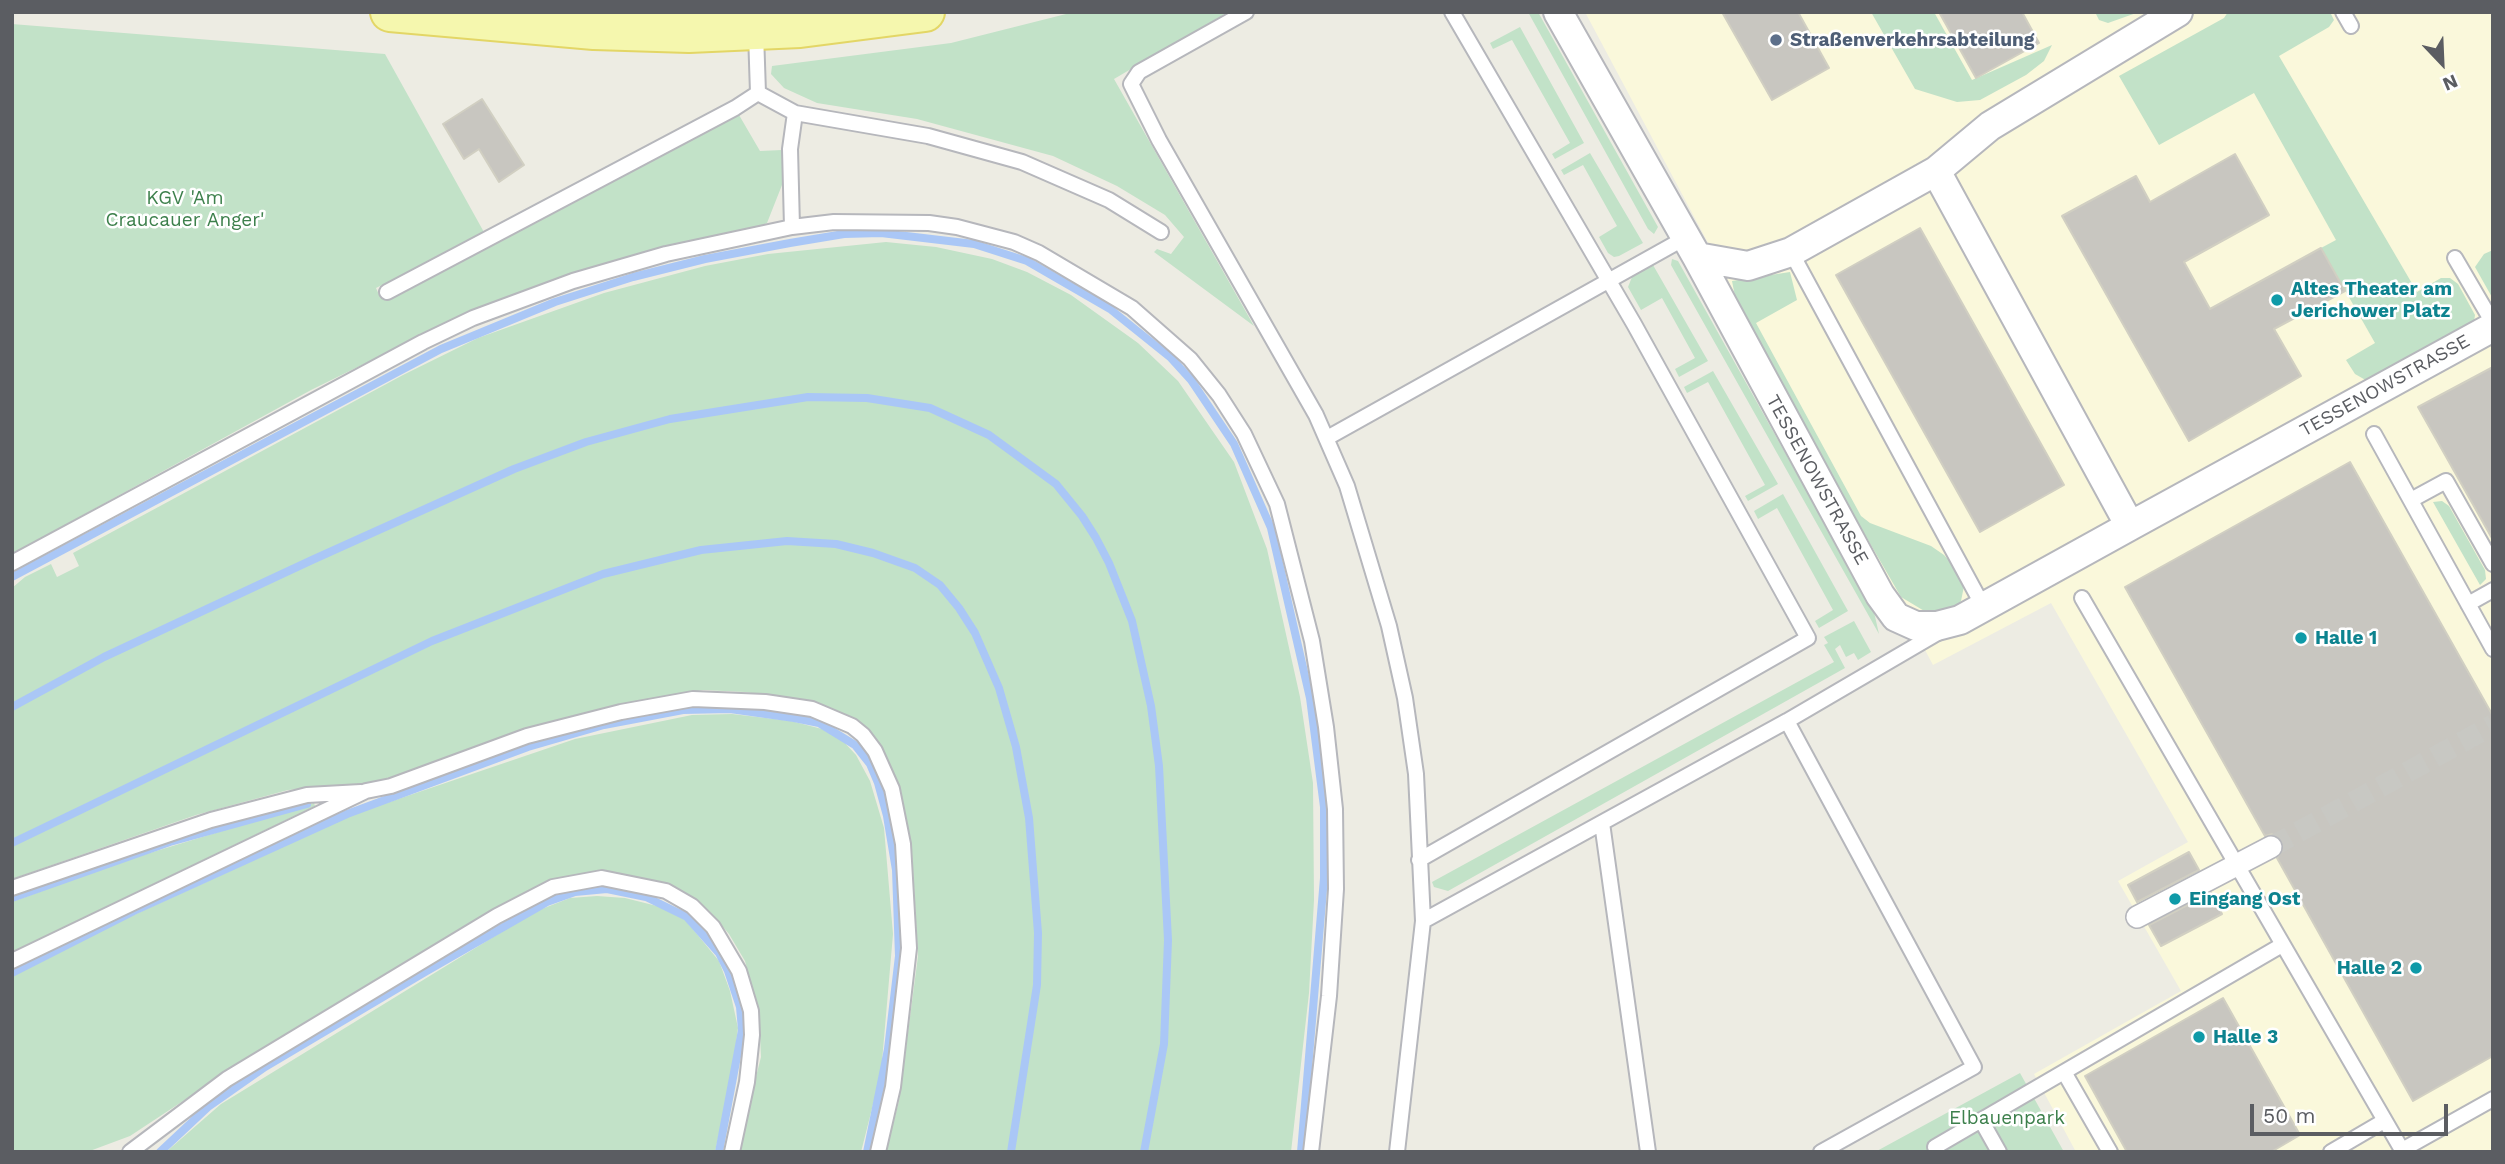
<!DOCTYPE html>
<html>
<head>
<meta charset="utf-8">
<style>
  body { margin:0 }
  #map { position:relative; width:2505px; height:1164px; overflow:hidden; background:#edece3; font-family:"Work Sans",sans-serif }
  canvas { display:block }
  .frame { position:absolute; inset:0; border:14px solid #5b5d62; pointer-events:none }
  .north { position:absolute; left:2407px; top:28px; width:70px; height:70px; -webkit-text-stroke:5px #fff; paint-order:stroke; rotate:157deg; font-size:19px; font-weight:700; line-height:28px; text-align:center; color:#5b5d62 }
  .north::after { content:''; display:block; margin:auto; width:24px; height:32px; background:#5b5d62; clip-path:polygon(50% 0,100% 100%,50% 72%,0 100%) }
  .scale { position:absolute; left:2250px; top:1104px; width:198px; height:32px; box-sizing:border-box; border:4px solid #5b5d62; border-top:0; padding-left:9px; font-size:21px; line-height:24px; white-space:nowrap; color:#5b5d62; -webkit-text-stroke:5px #fff; paint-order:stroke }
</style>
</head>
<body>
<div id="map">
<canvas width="2505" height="1164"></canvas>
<div class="frame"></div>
<div class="north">N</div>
<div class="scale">50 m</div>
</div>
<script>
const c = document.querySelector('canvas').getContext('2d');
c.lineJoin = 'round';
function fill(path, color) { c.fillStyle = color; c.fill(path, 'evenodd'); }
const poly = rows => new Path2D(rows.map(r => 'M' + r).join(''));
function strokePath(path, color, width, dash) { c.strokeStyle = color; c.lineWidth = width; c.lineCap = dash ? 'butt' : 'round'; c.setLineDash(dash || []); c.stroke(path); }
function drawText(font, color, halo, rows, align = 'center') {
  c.font = font + ' "Work Sans",sans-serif'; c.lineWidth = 5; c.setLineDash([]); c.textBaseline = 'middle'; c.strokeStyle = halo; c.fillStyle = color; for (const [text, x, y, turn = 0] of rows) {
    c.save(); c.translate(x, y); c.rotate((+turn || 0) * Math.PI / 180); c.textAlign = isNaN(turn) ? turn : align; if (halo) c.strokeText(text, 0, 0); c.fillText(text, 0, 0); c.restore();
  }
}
fill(poly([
  [1585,12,2493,12,2493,1150,2076,1152,2034,1074,2181,991,2118,881,2188,842,2051,603,1933,665]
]), '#faf8db');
fill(poly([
  [1074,12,1228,12,1114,79,1254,326,1154,252,1157,249,1171,254,1184,237,1165,215,1117,186,1053,156,917,119,817,103,784,88,771,74,772,66,951,43],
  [1528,12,1538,12,1658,227,1654,234,1648,229],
  [1871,12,1934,12,1972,80,2052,45,2044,61,2026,75,1980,100,1957,102,1915,89],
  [2095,12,2139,12,2108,23,2099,20],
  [2228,12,2330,12,2334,20,2329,27,2279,56,2417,292,2441,278,2450,278,2458,284,2475,315,2474,322,2369,382,2355,374,2346,360,2375,343,2321,248,2336,240,2254,93,2159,145,2119,76,2224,18],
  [12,24,385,54,485,234,376,288,380,297,564,205,723,119,739,115,760,151,782,150,782,185,767,223,754,229,610,262,535,287,441,326,311,390,12,554],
  [1520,27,1584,143,1555,159,1552,154,1570,143,1512,40,1493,49,1490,43],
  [1590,153,1643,243,1619,256,1614,257,1608,253,1599,237,1617,226,1583,165,1564,175,1561,170],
  [886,242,936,247,992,259,1027,272,1071,295,1138,343,1178,381,1234,462,1267,549,1300,697,1313,783,1314,900,1309,993,1291,1152,886,1152,899,1101,918,956,912,852,901,791,885,753,863,726,838,711,813,703,745,692,703,690,626,704,567,717,380,782,288,790,196,815,12,879,12,588,25,577,51,564,57,577,79,566,73,553,403,375,478,338,604,293,705,266,768,254],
  [2493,250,2493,299,2475,267,2484,254],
  [1672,259,1678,261,1874,612,1879,634,1671,265],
  [1653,265,1708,361,1679,377,1675,369,1695,358,1662,298,1641,310,1628,287,1632,277],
  [1790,272,1797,300,1756,323,1861,516,1870,523,1931,546,1944,555,1956,568,1964,586,1961,601,1956,607,1942,612,1926,612,1901,597,1739,317,1732,281],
  [1713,371,1778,484,1748,501,1745,496,1765,485,1708,382,1687,393,1684,387],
  [1783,494,1848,611,1819,628,1815,621,1833,610,1777,508,1758,519,1754,511],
  [2442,501,2449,506,2485,570,2486,579,2480,585,2433,502],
  [1854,621,1871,652,1858,660,1854,653,1846,657,1840,645,1835,649,1845,668,1448,891,1434,887,1432,882,1834,662,1824,645,1828,643,1824,637],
  [732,714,791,721,822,729,843,741,856,755,870,781,884,828,893,934,881,1073,861,1152,737,1152,761,1057,759,1015,745,961,729,934,710,912,690,896,643,878,608,872,562,877,536,887,274,1041,130,1136,87,1152,12,1152,12,976,127,918,357,813,575,739,692,715],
  [314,803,315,806,12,952,12,902,120,862],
  [597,896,625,898,661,907,683,917,719,961,730,991,738,1028,732,1074,715,1152,166,1152,221,1104,534,912,570,898],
  [2020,1073,2064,1152,1875,1152]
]), '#c2e2c8');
strokePath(poly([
  [12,577,441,349,555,302,633,277,705,259,790,243,844,234,881,233,974,244,1027,261,1110,309,1171,358,1191,380,1234,444,1271,528,1310,698,1324,807,1324,878,1301,1152],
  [12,707,104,657,312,560,514,469,586,442,670,419,808,397,867,398,930,408,989,435,1056,484,1082,516,1096,538,1109,563,1132,621,1151,706,1159,766,1168,940,1164,1044,1144,1152],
  [12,843,432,641,603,574,701,550,787,541,836,544,873,553,915,568,940,585,959,608,975,633,999,688,1016,747,1029,818,1038,933,1037,985,1011,1152],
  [12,898,170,842,307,804],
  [12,973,138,909,347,814,528,747,604,725,683,710,730,709,794,718,819,723,855,745,870,764,878,783,887,816,896,870,899,956,888,1049,867,1152],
  [160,1152,208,1107,265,1067,425,972,547,902,575,892,607,889,646,897,687,917,719,953,728,971,740,1007,742,1030,719,1152]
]), '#aac7f6', 8);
const building = poly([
  [1722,12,1798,12,1829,68,1772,100,1722,12],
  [1939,12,2022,12,2039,43,1976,78,1939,12],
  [482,99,524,165,499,182,479,149,464,159,443,124,482,99],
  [2235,154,2269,215,2184,262,2210,309,2321,248,2345,291,2274,329,2301,376,2189,441,2062,216,2136,176,2150,202,2235,154],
  [1920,228,2064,485,1980,532,1836,275,1920,228],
  [2493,367,2493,540,2418,407,2493,367],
  [2350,462,2493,716,2493,1056,2413,1101,2277,858,2284,848,2282,840,2272,834,2265,836,2125,587,2350,462],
  [2189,852,2199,870,2137,902,2128,885,2189,852],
  [2211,893,2222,914,2161,946,2149,925,2211,893],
  [2223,998,2300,1135,2271,1152,2127,1152,2085,1076,2223,998]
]);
fill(building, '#c8c6c0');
strokePath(building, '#d1cfc2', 2);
strokePath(poly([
  [2271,847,2493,725]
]), '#c8c8c3', 21, [21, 10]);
const service = poly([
  [1246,12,1139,72,1131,84,1159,140,1316,415,1347,486,1389,626,1405,698,1416,774,1423,921],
  [2343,12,2351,26],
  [758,93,795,113,928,136,1022,162,1109,200,1161,232],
  [792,227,790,149,795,113],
  [1791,252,1983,606],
  [2455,258,2493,323],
  [387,292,735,108,758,93,756,33],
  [2374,434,2493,649],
  [1327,438,1685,238],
  [2411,500,2446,481,2493,564],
  [12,563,423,342,473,318,573,281,666,254,792,227,834,222,929,223,957,227,1014,242,1039,253,1132,308,1190,359,1219,395,1244,434,1277,504,1312,641,1326,727,1335,809,1336,889,1329,996,1311,1152],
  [2082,598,2402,1150,2493,1099],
  [2468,604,2493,590],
  [1787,721,1974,1067,1821,1152],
  [1602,823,1648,1152],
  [1419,860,1808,638,1634,324,1452,12],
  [12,888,211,820,307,795,361,792],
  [12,961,366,791,391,786,527,736,621,712,693,699,765,702,812,709,852,726,863,735,875,751,892,789,903,844,909,948,893,1087,878,1152],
  [2064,1072,2110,1152],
  [1981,1120,1999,1152],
  [1935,1147,2282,945],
  [130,1152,227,1079,497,916,553,887,602,878,666,891,692,906,713,927,739,971,751,1011,752,1035,747,1082,732,1152],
  [1397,1152,1423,921,1787,721,1941,631],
  [2331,1152,2384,1121]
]);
const pedestrian = poly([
  [2137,917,2271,847]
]);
const minor = poly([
  [1558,12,1697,257,1880,595,1896,617,1916,626,1937,626,1960,620,2130,526],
  [1936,171,2130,526,2493,327],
  [1697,257,1748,266,1791,252,1936,171,1990,126,2178,12]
]);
const primary = poly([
  [390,12,594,30,689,33,800,28,925,12]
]);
strokePath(service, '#b6b7bc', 18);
strokePath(pedestrian, '#b6b7bc', 24);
strokePath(minor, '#b6b7bc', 32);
strokePath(primary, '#e3d666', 42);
strokePath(service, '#fff', 14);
strokePath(pedestrian, '#fff', 21);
strokePath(minor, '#fff', 28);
strokePath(primary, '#f5f7ae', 38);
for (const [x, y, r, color] of [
  [1776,40,7,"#5c6f8a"],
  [2277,300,7,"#0f9aa8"],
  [2301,638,7,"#0f9aa8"],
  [2175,899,7,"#0f9aa8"],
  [2416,968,7,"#0f9aa8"],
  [2199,1037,7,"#0f9aa8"]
]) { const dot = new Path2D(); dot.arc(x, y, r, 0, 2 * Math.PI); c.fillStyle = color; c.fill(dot); strokePath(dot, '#fff', 2.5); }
drawText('bold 19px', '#4e5e75', '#fff', [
  ["Straßenverkehrsabteilung",1790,40]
], 'left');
drawText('19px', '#3d804c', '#fff', [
  ["KGV 'Am",185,198],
  ["Craucauer Anger'",185,220],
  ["Elbauenpark",2007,1118]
]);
drawText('bold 19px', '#0d838f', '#fff', [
  ["Altes Theater am",2291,289],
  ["Jerichower Platz",2291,311],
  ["Halle 1",2315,638],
  ["Eingang Ost",2189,899],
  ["Halle 2",2402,968,"right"],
  ["Halle 3",2213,1037]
], 'left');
drawText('19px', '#5b5d62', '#fff', [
  ["TESSENOWSTRASSE",2385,386,-29],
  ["TESSENOWSTRASSE",1817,480,61]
]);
</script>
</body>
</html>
